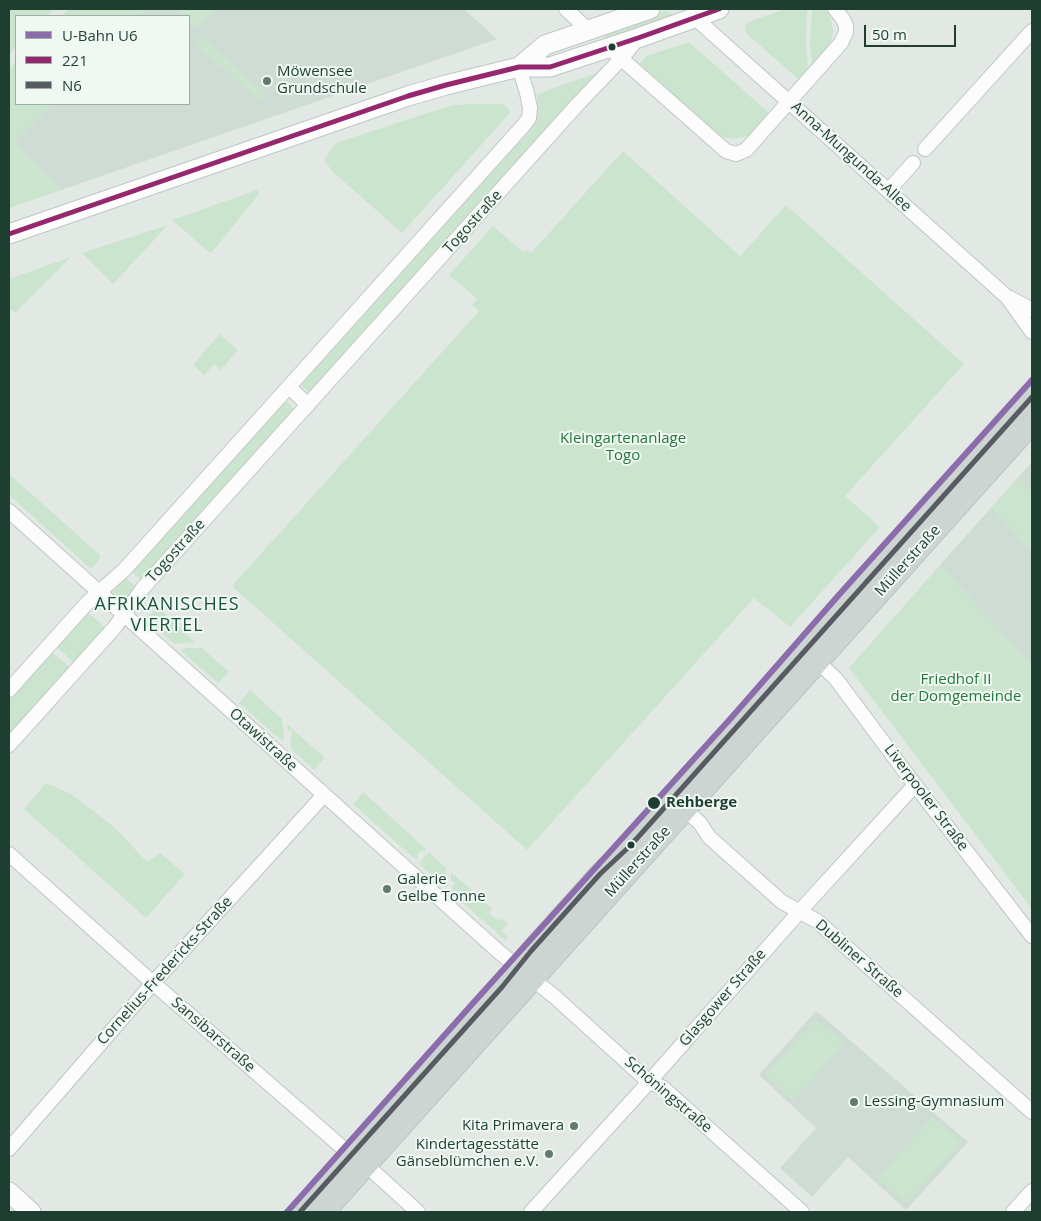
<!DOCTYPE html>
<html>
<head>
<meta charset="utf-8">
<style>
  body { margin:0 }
  #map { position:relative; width:1041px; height:1221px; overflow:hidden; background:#e2e9e5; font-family:"Open Sans",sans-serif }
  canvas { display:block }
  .frame { position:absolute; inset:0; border:10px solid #1f3e32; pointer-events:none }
  .legend { position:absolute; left:15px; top:15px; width:175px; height:90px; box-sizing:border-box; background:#f0f8f3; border:1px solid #9caea6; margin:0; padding:6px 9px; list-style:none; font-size:15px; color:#1f3e32 }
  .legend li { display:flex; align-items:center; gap:10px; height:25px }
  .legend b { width:25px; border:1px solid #9caea6 }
  .scale { position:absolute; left:864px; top:25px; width:92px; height:22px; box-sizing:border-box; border:2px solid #1f3e32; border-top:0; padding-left:6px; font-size:15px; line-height:18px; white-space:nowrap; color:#1f3e32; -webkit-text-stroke:4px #f0f8f3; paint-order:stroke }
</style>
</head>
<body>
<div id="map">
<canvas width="1041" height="1221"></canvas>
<div class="frame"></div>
<ul class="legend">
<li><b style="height:6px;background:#8c6dab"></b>U-Bahn U6</li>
<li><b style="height:6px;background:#95276e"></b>221</li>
<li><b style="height:6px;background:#595b62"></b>N6</li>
</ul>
<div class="scale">50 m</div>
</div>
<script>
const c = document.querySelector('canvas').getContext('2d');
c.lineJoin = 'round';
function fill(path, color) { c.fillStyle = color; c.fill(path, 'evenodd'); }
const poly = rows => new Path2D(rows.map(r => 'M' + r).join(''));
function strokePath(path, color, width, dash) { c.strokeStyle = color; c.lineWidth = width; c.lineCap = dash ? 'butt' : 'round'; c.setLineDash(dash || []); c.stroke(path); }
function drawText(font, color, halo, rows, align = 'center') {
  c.font = font + ' "Open Sans",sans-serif'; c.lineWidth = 4; c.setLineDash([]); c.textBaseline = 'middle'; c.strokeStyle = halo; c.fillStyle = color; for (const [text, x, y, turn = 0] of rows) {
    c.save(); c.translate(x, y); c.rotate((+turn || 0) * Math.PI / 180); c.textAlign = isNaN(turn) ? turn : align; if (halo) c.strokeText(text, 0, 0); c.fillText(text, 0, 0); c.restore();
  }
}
fill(poly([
  [147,9,464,9,497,39,61,190,14,142,52,104,189,104,189,16,139,16],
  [1032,462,1032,665,940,565],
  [816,1011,968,1142,906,1210,848,1157,812,1197,780,1168,816,1128,759,1075]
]), '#cfdbd5');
fill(poly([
  [9,9,54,9,47,16,16,16,16,47,9,55],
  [68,9,147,9,139,16,61,16],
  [175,9,215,9,197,29,189,21,189,16,184,16],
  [785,9,807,9,806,45,808,69,799,80,747,34,745,29,745,26,748,22],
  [812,9,825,9,831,19,833,31,832,39,828,47,812,65,810,42],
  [666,11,671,13,671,16,669,18,608,39,605,37,606,33,607,32],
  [201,36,266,94,260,101,194,43],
  [689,42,769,113,753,132,748,136,733,139,722,137,640,64,646,56],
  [16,61,16,104,52,104,14,142,61,190,9,208,9,69],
  [596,73,309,392,301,385,531,129,536,122,538,111,537,94],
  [475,104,503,104,509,109,510,113,402,233,333,172,324,160,336,143,452,105],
  [623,151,740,256,786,205,964,364,845,496,880,527,790,627,754,598,527,850,232,586,479,311,472,305,477,299,449,275,493,226,523,252,526,249,531,253],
  [257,190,259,192,259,194,212,252,209,252,172,220],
  [168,225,113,284,82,253],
  [71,257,15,313,9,307,9,279],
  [219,334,238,350,221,370,214,364,204,375,193,365],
  [286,401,294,409,143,577,145,581,144,583,129,569,131,567,136,568],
  [9,474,100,555,100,559,91,569,9,495],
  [1019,477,1032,492,1032,553,991,508],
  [940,565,1032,665,1032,909,849,668],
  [123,575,138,589,125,602,119,600,114,596,113,591,113,588],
  [158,607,194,641,193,642,174,644,146,619,146,617,150,614,151,615],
  [89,613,105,628,74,663,57,647],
  [185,648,202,648,229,672,218,683,181,651],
  [51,651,71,668,9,737,9,698],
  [250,690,282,719,284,738,283,740,281,740,239,703],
  [287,724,325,758,314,770,291,749,290,738,292,737,292,731,288,731],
  [45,784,52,785,71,794,109,823,121,834,147,862,160,853,185,874,146,918,24,809],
  [363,792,426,849,423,852,421,850,417,855,418,857,416,860,353,804],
  [429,852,446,868,446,880,447,886,446,887,444,886,419,864],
  [451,872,492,909,489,913,498,921,501,918,508,924,501,931,508,937,506,941,453,894,452,885,455,885,454,882,451,881],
  [816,1019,844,1043,793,1101,765,1075],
  [932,1117,961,1142,906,1204,877,1178]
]), '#cae4ce');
const street = poly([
  [566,9,588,30],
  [694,17,1007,297,1032,332],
  [615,53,726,151,736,154,746,150,841,43,846,32,846,26,843,19,835,9],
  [925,149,1032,31],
  [889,190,913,163],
  [1010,298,1032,310],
  [289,387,308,405],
  [9,511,499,952,555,997,649,1082,662,1087,802,1212],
  [818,662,836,679,915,785,1032,936],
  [9,690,87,603,124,570,523,126,529,118,530,108,527,93,519,67],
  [9,745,115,627,143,588,577,105,622,58,638,38],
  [685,810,700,823,709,837,782,902,817,921,1032,1112],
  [9,854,153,983,351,1155],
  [9,1149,153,983,324,795],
  [366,1165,418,1212],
  [531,1212,649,1082,809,901,915,785],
  [1013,1212,1032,1191]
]);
const secondary = poly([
  [519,67,545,45,650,9],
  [9,234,408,96,446,85,519,67,550,67,638,38,719,9],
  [9,1192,31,1212]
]);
const primary = poly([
  [300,1212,502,987,531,951,600,874,631,845,1032,397],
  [324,1212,1032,423]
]);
strokePath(street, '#bfc6c2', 16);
strokePath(secondary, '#bec7c2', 21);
strokePath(primary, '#bbc5c1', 23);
strokePath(street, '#fbfcfb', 14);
strokePath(secondary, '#fbfcfb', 19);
strokePath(primary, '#ccd5d1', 21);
strokePath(poly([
  [9,234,408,96,446,85,519,67,550,67,638,38,719,9]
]), '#95276e', 5);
strokePath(poly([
  [300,1212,502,987,531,951,600,874,631,845,1032,397]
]), '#595b62', 5);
strokePath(poly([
  [287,1212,474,1002,731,718,837,597,1032,380]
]), '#8c6dab', 6);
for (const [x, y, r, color] of [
  [612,47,4.5,"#1f3e32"],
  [267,81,5,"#637a71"],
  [654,803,7,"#1f3e32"],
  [631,845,4.5,"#1f3e32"],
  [387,889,5,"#637a71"],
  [854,1102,5,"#637a71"],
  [574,1126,5,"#637a71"],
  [549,1154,5,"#637a71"]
]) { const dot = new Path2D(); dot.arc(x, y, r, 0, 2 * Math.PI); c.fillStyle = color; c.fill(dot); strokePath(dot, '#f0f8f3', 2); }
drawText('15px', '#1f3e32', '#f0f8f3', [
  ["Möwensee",277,72],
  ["Grundschule",277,89],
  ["Galerie",397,880],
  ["Gelbe Tonne",397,897],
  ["Lessing-Gymnasium",864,1102],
  ["Kita Primavera",564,1126,"right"],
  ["Kindertagesstätte",539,1145,"right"],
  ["Gänseblümchen e.V.",539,1162,"right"]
], 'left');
drawText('15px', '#1f3e32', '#f0f8f3', [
  ["Anna-Mungunda-Allee",851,157,42],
  ["Togostraße",473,222,-48],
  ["Togostraße",176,551,-48],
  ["Müllerstraße",908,561,-48],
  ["Otawistraße",263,740,42],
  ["Liverpooler Straße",926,798,53],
  ["Müllerstraße",638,862,-48],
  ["Dubliner Straße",859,959,41],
  ["Cornelius-Fredericks-Straße",165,971,-48],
  ["Glasgower Straße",723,998,-49],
  ["Sansibarstraße",213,1035,41],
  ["Schöningstraße",668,1095,40]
]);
drawText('15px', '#25783c', '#f0f8f3', [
  ["Kleingartenanlage",623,439],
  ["Togo",623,456],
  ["Friedhof II",956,680],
  ["der Domgemeinde",956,697]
]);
drawText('bold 15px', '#1f3e32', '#f0f8f3', [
  ["Rehberge",666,803]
], 'left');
c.letterSpacing = '1px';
drawText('18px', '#19513d', '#f0f8f3', [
  ["AFRIKANISCHES",167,605],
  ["VIERTEL",167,626]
]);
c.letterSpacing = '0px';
</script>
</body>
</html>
